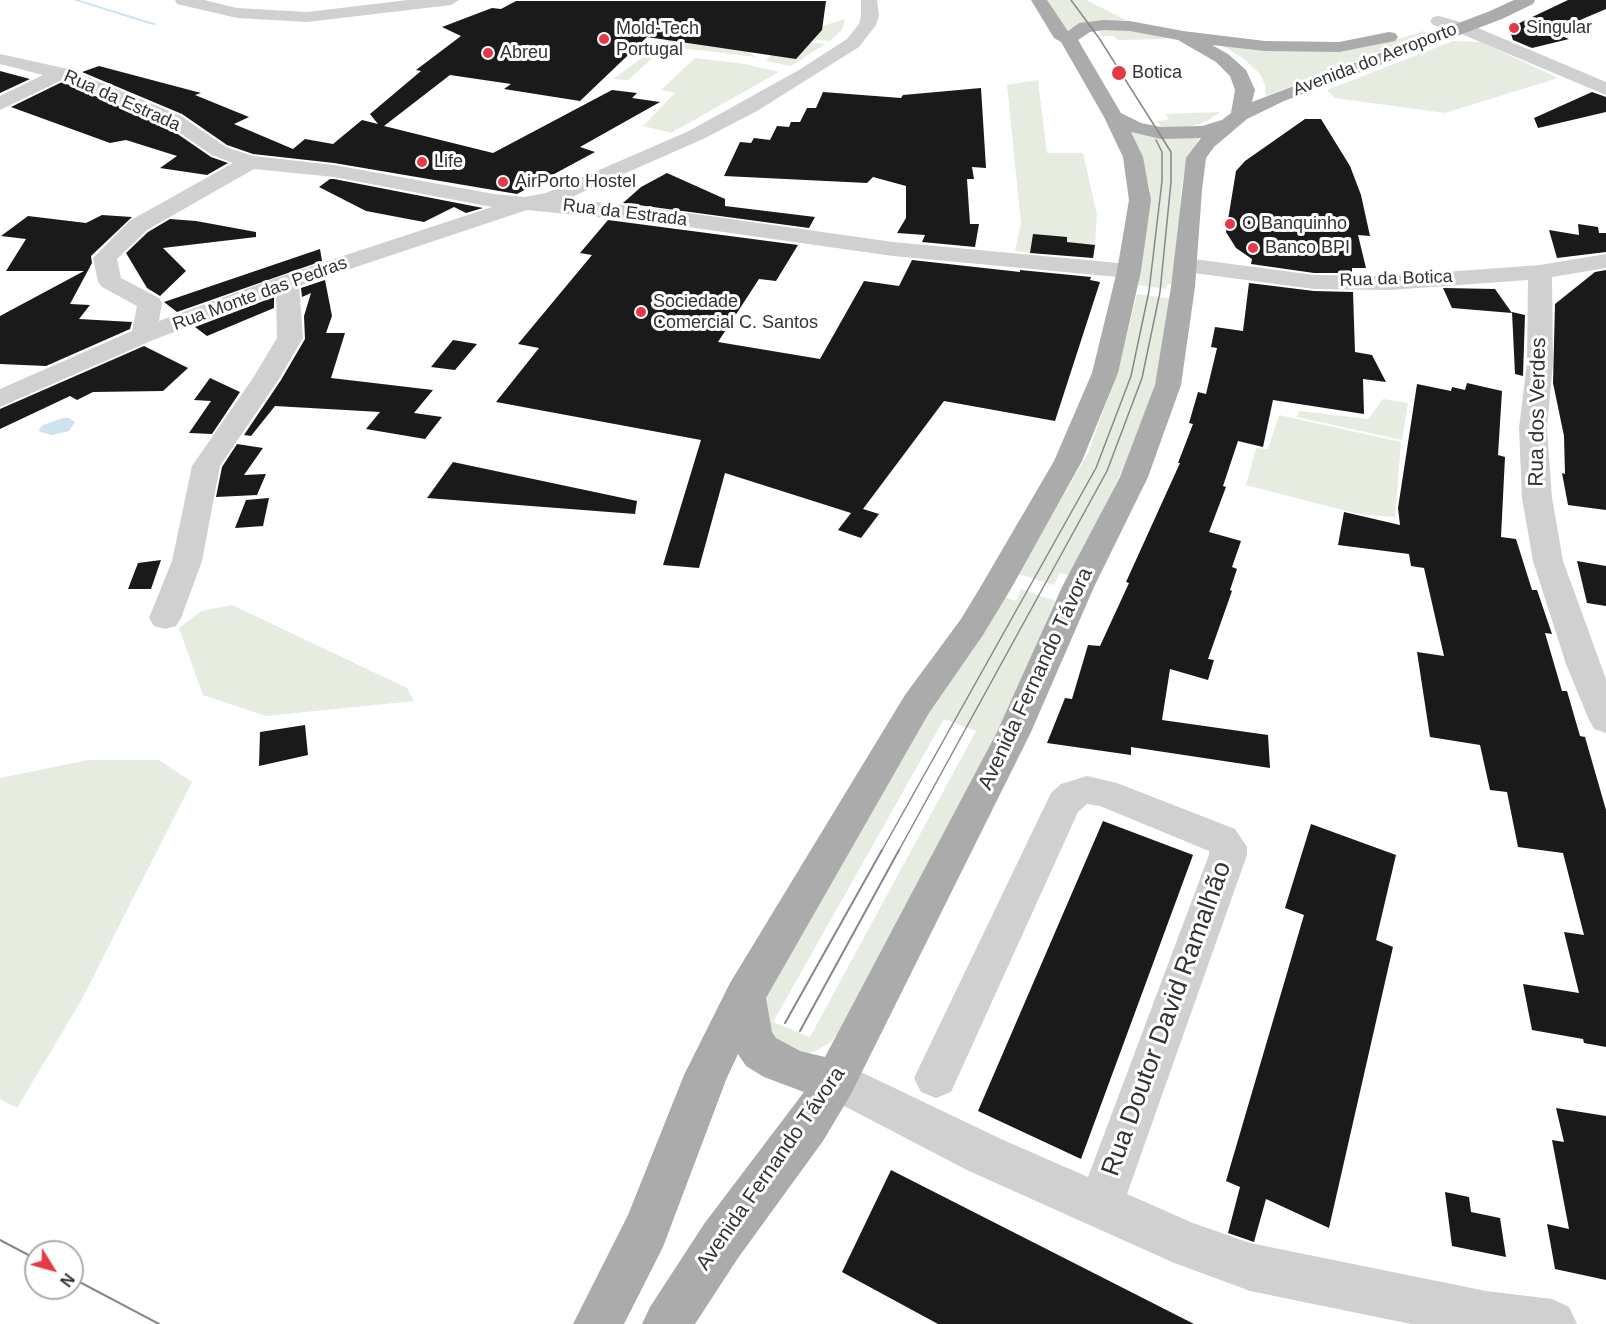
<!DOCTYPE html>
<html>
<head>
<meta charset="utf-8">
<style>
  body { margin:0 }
  #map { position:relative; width:1606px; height:1324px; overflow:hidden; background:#fff; font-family:Arial,sans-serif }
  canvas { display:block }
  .north { position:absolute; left:24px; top:1240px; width:60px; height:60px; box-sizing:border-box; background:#fff; border:2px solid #adadad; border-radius:50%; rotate:127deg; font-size:16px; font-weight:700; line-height:24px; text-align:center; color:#333 }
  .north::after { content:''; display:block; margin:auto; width:21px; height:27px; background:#e63946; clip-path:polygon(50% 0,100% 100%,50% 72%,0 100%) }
</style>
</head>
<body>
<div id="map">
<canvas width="1606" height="1324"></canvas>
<div class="north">N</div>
</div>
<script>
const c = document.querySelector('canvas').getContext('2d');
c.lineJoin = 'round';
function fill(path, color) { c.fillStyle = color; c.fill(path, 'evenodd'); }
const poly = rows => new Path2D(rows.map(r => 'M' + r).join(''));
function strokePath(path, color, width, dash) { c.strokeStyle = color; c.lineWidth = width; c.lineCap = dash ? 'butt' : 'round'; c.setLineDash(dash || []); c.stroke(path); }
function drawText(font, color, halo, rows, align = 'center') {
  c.font = font + ' Arial,sans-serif'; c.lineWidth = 6; c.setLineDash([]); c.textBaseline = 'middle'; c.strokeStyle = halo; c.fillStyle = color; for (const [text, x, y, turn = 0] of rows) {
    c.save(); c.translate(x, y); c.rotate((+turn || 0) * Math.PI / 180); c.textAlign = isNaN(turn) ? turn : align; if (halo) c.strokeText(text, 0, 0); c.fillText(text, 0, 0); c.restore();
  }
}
fill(poly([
  [1046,0,1086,0,1126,20,1079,25,1068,30],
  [845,19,842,30,830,41,807,39,819,27],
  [699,23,748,52,756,57,681,48,685,45,681,44],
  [684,27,688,27,628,80,613,79],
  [1126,29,1154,35,1167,39,1117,40,1114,36,1102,36,1098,30],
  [1424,31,1428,33,1266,96,1265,85,1260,74,1244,59,1223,46,1350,49,1382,44],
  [1453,41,1481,42,1558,78,1445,113,1335,98,1327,90],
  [804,42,825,44,791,66,766,61,771,55],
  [695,58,745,64,779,72,671,133,643,126,675,93,661,90],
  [1038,80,1047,153,1083,153,1097,215,1094,258,1015,251,1021,224,1007,85],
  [1220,112,1207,121,1189,127,1163,129,1157,121,1169,120,1166,114],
  [1128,130,1167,138,1201,136,1186,160,1181,191,1176,285,1167,284,1166,289,1138,285,1150,189,1139,150],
  [1137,294,1174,299,1157,381,1135,444,1071,576,1060,573,1054,585,1018,574,1088,453,1118,371],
  [1383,399,1408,403,1402,440,1297,417,1299,411,1368,419],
  [1279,415,1401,442,1395,517,1358,514,1246,485,1256,448,1268,449],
  [1021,589,1055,601,1002,723,844,1025,831,1042,814,1052,798,1054,773,1044,758,1011,929,713,1004,597,1016,601],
  [944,719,976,731,810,1037,773,1022],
  [232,605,407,688,414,701,266,716,203,695,179,628,201,611],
  [88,760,159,760,192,782,82,999,17,1108,0,1099,0,778]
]), '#e6ecdf');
fill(poly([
  [63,418,69,418,75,422,69,431,52,435,40,432,39,429,43,425]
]), '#cfe2ee');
fill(poly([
  [73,0,79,0,157,24,153,25,73,0]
]), '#cfe2ee');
fill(poly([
  [1568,0,1606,0,1606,9,1552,32,1569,39,1532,48,1513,40,1509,28],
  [516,1,826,1,822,30,796,59,647,37,580,101,504,89,511,84,450,75,384,126,493,153,612,90,637,93,632,98,660,102,580,147,595,152,517,194,334,163,253,154,227,145,182,114,82,72,99,66,201,93,195,95,249,117,234,124,293,149,305,139,333,144,362,120,378,124,370,114,421,71,416,70,461,36,442,27,492,8,501,9],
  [0,71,30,79,0,93],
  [62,82,166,126,211,157,228,163,207,175,160,168,177,156,126,140,110,143,11,107],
  [981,88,986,168,972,167,974,179,967,179,970,224,979,224,975,247,922,242,925,235,897,233,906,218,906,186,873,177,867,183,724,176,740,142,751,143,754,138,770,140,777,126,789,127,791,122,800,122,807,108,816,108,823,92,901,98,903,95],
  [1592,92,1606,97,1606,112,1538,128,1534,118],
  [1305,119,1321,119,1350,166,1361,195,1370,236,1358,235,1366,268,1352,268,1352,273,1314,273,1251,264,1252,259,1236,248,1226,232,1236,171,1245,161],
  [667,173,725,199,725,206,815,217,809,228,623,203,641,187],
  [330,179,334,179,483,208,466,213,454,207,424,222,366,211,319,187],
  [102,215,132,217,91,256,92,263,70,304,90,305,79,319,132,322,130,329,46,366,0,364,0,316,84,271,6,271,26,239,1,236,28,216,86,223],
  [170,219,196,221,256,232,256,237,163,248,186,271,160,296,147,288,126,253,148,232],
  [608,220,798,245,776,281,759,279,718,342,820,359,864,281,899,286,912,260,1020,272,1020,270,1091,277,1090,280,1100,282,1055,421,944,401,863,509,879,514,861,538,838,530,851,513,725,473,699,568,663,565,701,440,496,402,539,348,518,344,592,255,580,253],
  [1578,224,1598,227,1599,233,1606,233,1606,252,1557,258,1549,230,1579,235],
  [1033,234,1067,237,1067,242,1095,245,1093,258,1030,253],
  [320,249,322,261,177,312,164,302],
  [1606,270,1606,510,1568,505,1562,473,1565,474,1564,436,1553,383,1555,304,1595,272],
  [325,280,332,316,326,333,345,333,331,378,433,390,414,413,442,417,425,439,366,429,380,412,275,406,251,436,244,435,281,380,305,339,304,316,311,293,302,297,301,288],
  [1249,283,1314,291,1353,292,1355,352,1372,355,1386,382,1363,379,1364,414,1273,400,1263,447,1238,441,1223,486,1226,487,1209,532,1241,541,1232,567,1237,569,1230,590,1232,591,1208,659,1214,660,1208,680,1170,669,1162,720,1268,735,1270,768,1131,747,1131,755,1047,743,1065,698,1072,699,1088,645,1100,646,1129,583,1126,582,1180,463,1178,463,1193,424,1189,423,1198,392,1206,394,1217,348,1211,347,1215,327,1243,331],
  [1443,288,1495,289,1512,313,1452,308],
  [274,297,274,308,207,336,195,327],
  [1512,312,1525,315,1523,376,1515,374],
  [453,340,477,344,455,370,431,367],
  [144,346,188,368,163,391,93,392,77,400,70,396,0,429,0,409],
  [210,378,240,392,212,434,189,433,211,401,194,400],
  [1467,383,1502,391,1498,455,1505,457,1501,537,1516,539,1532,590,1537,590,1552,634,1545,633,1562,691,1567,691,1580,736,1585,737,1606,810,1606,1047,1584,1043,1583,1039,1532,1030,1523,984,1579,993,1564,932,1584,935,1563,853,1518,847,1507,792,1490,790,1480,745,1430,737,1417,652,1444,656,1424,568,1411,566,1409,554,1338,545,1344,512,1400,525,1398,508,1417,384,1451,391,1452,387,1465,390],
  [237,444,263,448,244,475,266,474,257,495,216,497,222,467],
  [453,462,637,501,635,514,427,498],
  [269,498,263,526,235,528,246,500],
  [161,560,151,589,128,589,138,563],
  [1577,561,1606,566,1606,606,1587,603],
  [305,725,308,755,259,766,260,732],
  [1103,821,1193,855,1081,1159,978,1111],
  [1311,824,1396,855,1376,940,1393,947,1329,1228,1266,1199,1254,1242,1228,1233,1240,1187,1226,1181,1304,915,1285,908],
  [1556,1108,1606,1116,1606,1280,1555,1269,1547,1224,1569,1229,1552,1140,1564,1142],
  [891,1170,1194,1324,938,1324,842,1272],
  [1445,1192,1469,1197,1471,1212,1500,1218,1506,1257,1452,1246]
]), '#1a1a1a');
fill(poly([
  [175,0,204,0,237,8,307,12,408,0,459,0,451,5,307,22,237,18,177,4,175,0],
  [861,0,877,0,879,16,876,25,859,47,757,111,703,139,567,199,667,210,893,242,1129,264,1137,266,1141,271,1137,276,1129,278,893,256,667,224,527,210,299,286,303,338,279,379,220,466,202,561,181,618,176,626,165,629,154,626,149,618,172,561,192,466,253,378,277,338,276,294,153,340,0,407,0,389,132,331,137,306,102,287,98,282,93,258,131,220,233,163,212,155,167,124,62,80,0,110,0,96,43,75,0,64,0,54,68,69,181,116,226,147,253,156,334,165,494,194,525,197,546,193,689,131,799,70,847,39,859,24,861,16,861,0],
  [254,169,334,177,492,207,279,277,159,321,162,303,159,298,121,278,117,259,147,230,254,169],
  [1439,16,1471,25,1606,82,1606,95,1459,33,1433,25,1430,21,1433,17,1439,16],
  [1606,254,1606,268,1552,277,1553,363,1547,428,1552,498,1563,561,1606,679,1606,733,1594,729,1589,720,1566,664,1533,561,1522,498,1519,428,1527,363,1528,280,1390,290,1314,289,1186,272,1178,270,1174,265,1178,260,1186,258,1314,275,1390,276,1540,265,1606,254],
  [1087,776,1117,783,1235,829,1247,847,1247,855,1127,1194,1193,1223,1250,1243,1486,1291,1552,1299,1569,1307,1577,1324,1411,1324,1250,1291,1172,1262,969,1171,821,1094,814,1080,821,1066,836,1060,1001,1139,1088,1177,1209,855,1209,851,1100,806,1087,804,1078,812,951,1092,936,1098,921,1092,914,1078,1051,793,1061,784,1087,776]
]), '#d0d0d0');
fill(poly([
  [1031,0,1047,0,1068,31,1079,23,1104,20,1130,21,1183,31,1265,41,1339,42,1389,32,1395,33,1398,37,1395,41,1339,52,1265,51,1212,45,1228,54,1246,70,1255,90,1252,102,1490,11,1514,0,1535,0,1533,4,1502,19,1284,101,1247,119,1214,147,1206,158,1202,190,1195,287,1181,385,1148,477,1094,587,1031,732,851,1094,823,1141,738,1258,695,1324,642,1324,650,1307,704,1224,804,1092,764,1077,746,1066,738,1054,726,1080,663,1247,624,1324,573,1324,628,1215,684,1075,730,983,905,695,961,619,981,586,1054,461,1092,373,1117,271,1129,200,1123,157,1104,117,1061,42,1054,38,1031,0],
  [1104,30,1130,31,1178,40,1216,62,1230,76,1235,90,1231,113,1222,120,1202,126,1161,127,1141,123,1121,113,1078,40,1090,32,1104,30],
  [1131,132,1161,139,1201,138,1186,158,1171,287,1155,385,1120,477,1062,587,997,732,825,1057,800,1051,776,1038,772,1032,766,998,929,713,983,635,1012,587,1082,461,1118,373,1141,271,1151,200,1143,157,1131,132]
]), '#ababab');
strokePath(poly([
  [881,852,1096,468,1131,376,1149,291,1162,181,1162,152,1156,140],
  [898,852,1107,471,1142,378,1160,292,1171,182,1171,152,1099,38,1071,0]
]), '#888', 1.5);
strokePath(poly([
  [785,1023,882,850],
  [800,1031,899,850],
  [0,1240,36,1259],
  [72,1278,159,1324]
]), '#888', 2);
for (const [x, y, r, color] of [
  [1514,28,6,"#e63946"],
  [604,39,6,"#e63946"],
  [488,53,6,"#e63946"],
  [1119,73,8,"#e63946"],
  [422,162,6,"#e63946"],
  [503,182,6,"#e63946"],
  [1230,224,6,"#e63946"],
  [1253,248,6,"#e63946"],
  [641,312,6,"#e63946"]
]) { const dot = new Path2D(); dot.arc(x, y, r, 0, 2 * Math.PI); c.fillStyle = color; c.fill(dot); strokePath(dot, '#fff', 2); }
drawText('18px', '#333', '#fff', [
  ["Singular",1526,28],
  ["Mold-Tech",616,29],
  ["Portugal",616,50],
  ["Abreu",500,53],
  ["Botica",1132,73],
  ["Life",434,162],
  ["AirPorto Hostel",515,182],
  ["O Banquinho",1242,224],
  ["Banco BPI",1265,248],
  ["Sociedade",653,302],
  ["Comercial C. Santos",653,323]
], 'left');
drawText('18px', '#333', '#fff', [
  ["Avenida do Aeroporto",1375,60,-21],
  ["Rua da Estrada",122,101,24],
  ["Rua da Estrada",625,213,7],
  ["Rua da Botica",1396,279,-2],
  ["Rua Monte das Pedras",260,294,-20]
]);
drawText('21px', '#333', '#fff', [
  ["Rua dos Verdes",1538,412,-89],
  ["Avenida Fernando Távora",1036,679,-65],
  ["Avenida Fernando Távora",771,1169,-55]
]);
drawText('26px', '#333', '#fff', [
  ["Rua Doutor David Ramalhão",1167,1019,-70]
]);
</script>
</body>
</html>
